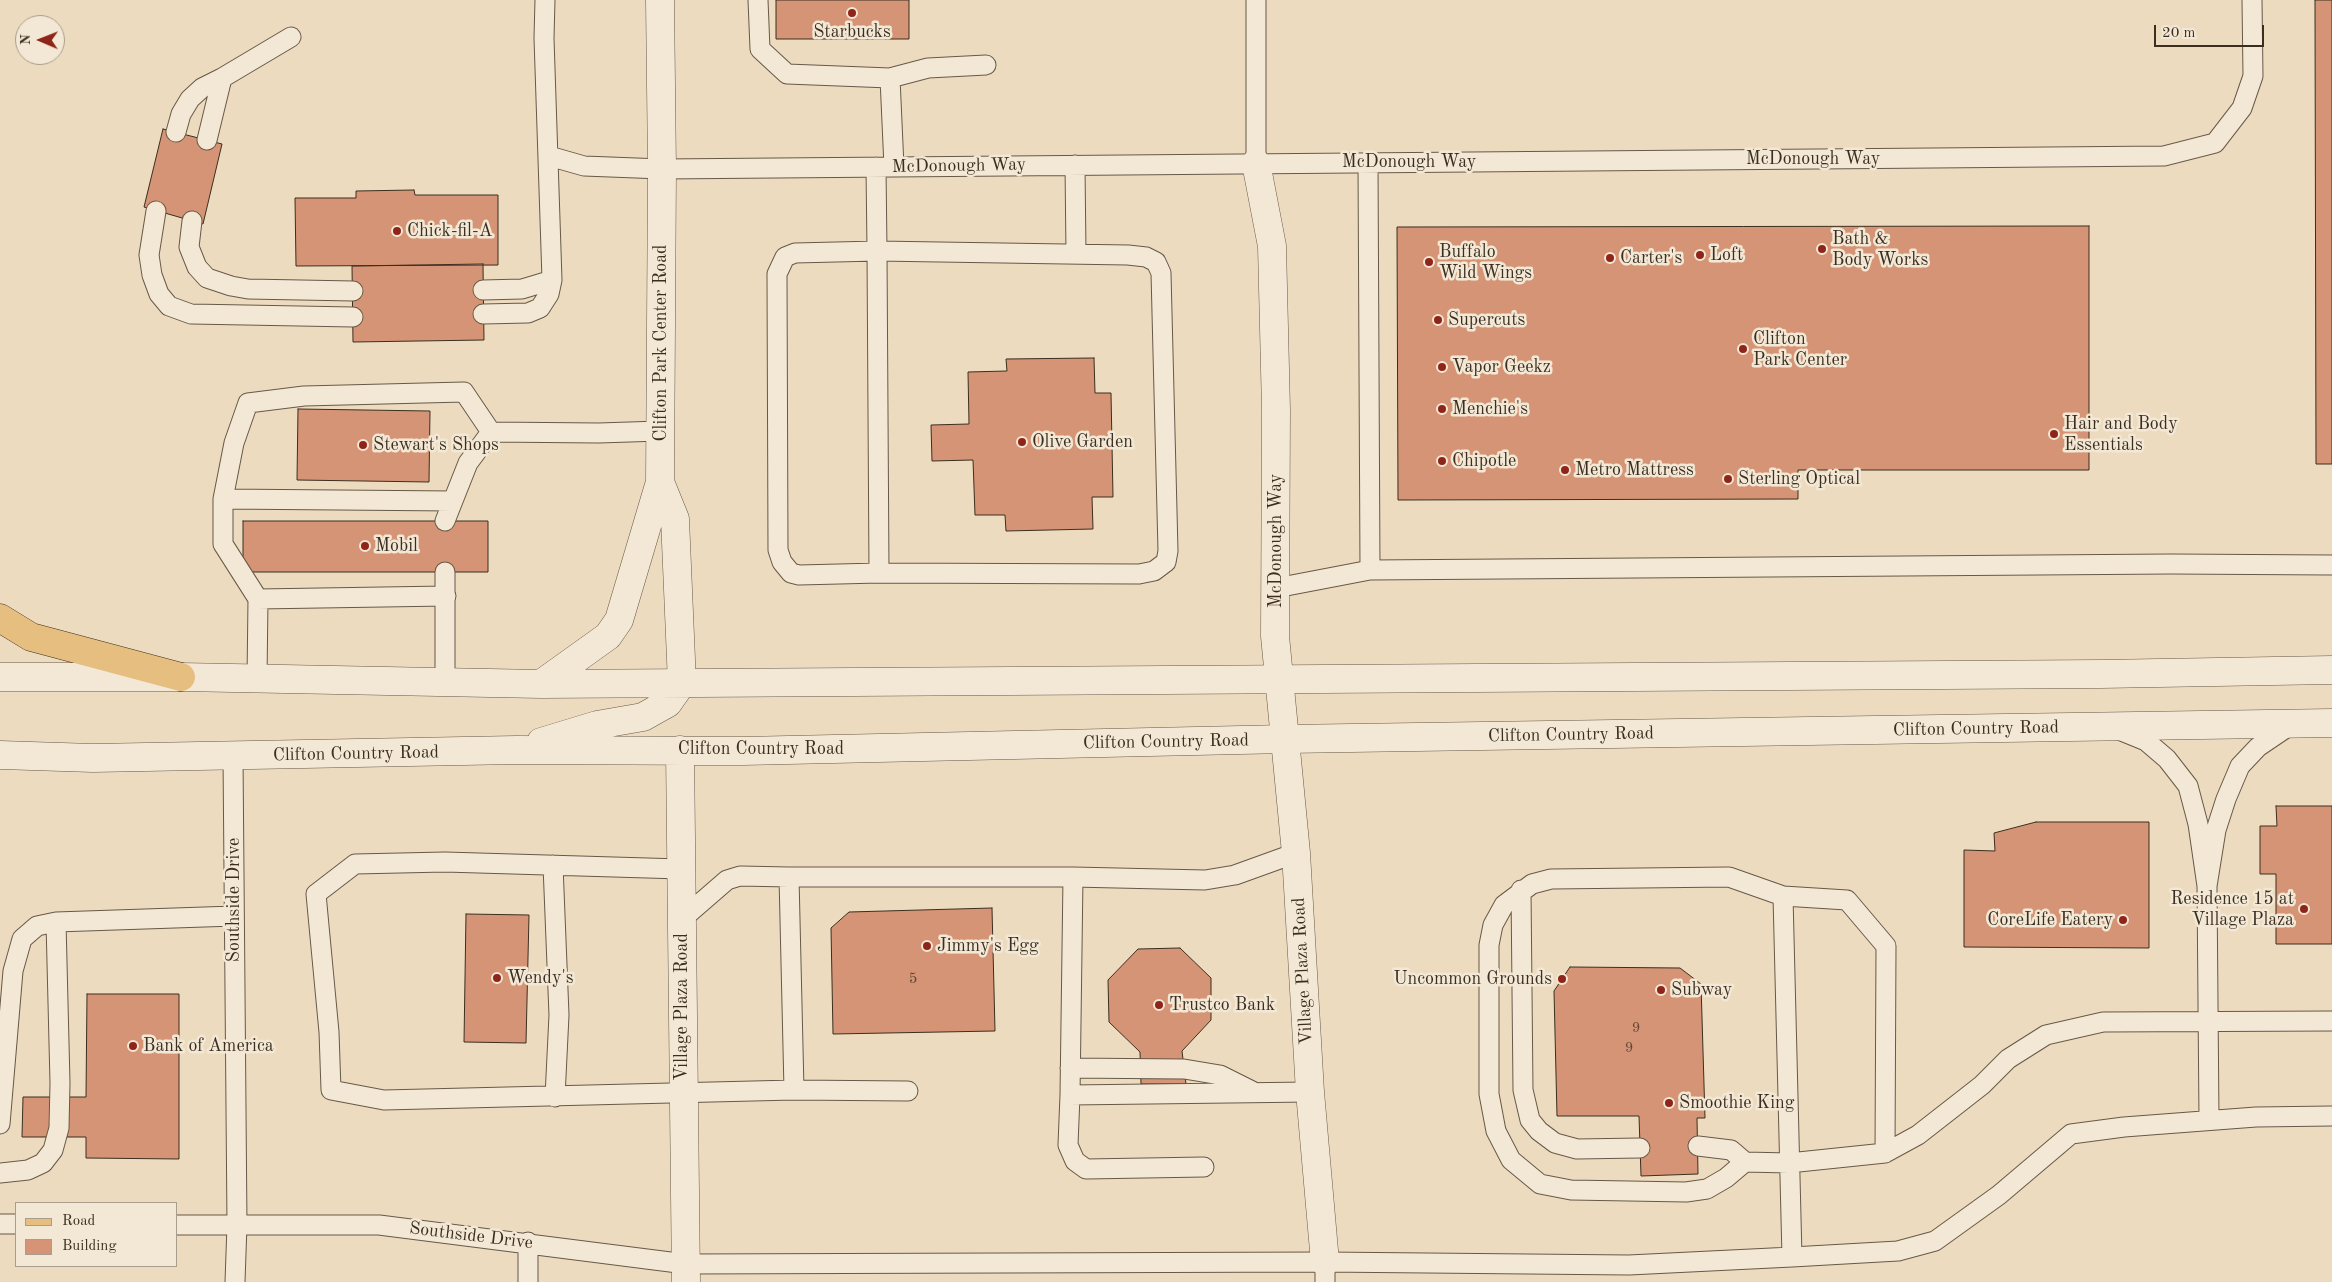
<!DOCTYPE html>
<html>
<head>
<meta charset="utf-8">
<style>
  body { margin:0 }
  #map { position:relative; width:2332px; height:1282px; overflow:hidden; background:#ecdbbe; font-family:"Old Standard TT",serif }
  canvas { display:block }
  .legend { position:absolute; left:15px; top:1202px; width:162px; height:65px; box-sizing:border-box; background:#f3e8d5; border:1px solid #a99e8d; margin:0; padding:6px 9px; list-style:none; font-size:15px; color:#3b2e20 }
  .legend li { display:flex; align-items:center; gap:10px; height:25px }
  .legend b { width:25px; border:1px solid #a99e8d }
  .north { position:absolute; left:15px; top:15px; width:50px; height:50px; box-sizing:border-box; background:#f3e8d5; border:1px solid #a99e8d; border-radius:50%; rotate:271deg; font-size:14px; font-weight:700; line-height:20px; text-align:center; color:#3b2e20 }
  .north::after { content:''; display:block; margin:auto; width:18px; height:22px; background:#8f2418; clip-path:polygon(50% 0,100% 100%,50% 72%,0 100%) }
  .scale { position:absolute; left:2154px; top:25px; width:110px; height:22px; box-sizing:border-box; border:2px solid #3b2e20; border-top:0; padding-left:6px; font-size:15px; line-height:18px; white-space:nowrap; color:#3b2e20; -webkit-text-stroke:4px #f3e8d5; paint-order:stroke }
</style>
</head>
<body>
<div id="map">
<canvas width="2332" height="1282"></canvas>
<ul class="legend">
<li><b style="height:6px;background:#e6be7f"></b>Road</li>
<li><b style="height:14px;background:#d59475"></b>Building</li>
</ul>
<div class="north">N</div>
<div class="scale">20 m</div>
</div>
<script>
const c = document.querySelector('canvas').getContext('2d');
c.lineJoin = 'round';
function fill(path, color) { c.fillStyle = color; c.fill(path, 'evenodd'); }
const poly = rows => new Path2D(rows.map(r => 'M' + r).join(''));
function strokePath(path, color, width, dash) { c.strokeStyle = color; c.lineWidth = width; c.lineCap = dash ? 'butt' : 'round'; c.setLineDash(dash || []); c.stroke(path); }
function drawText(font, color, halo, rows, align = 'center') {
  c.font = font + ' "Old Standard TT",serif'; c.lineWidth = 5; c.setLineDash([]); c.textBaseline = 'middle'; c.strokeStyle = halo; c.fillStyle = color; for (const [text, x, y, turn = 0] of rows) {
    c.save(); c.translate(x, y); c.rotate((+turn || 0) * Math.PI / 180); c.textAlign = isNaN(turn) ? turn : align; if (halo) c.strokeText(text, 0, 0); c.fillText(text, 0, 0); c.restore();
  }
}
const building = poly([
  [776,0,909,0,909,39,776,39,776,0],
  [2315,0,2332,0,2332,464,2316,464,2315,0],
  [163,129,222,144,203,224,144,207,163,129],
  [414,190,415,195,498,195,498,265,296,266,295,198,356,198,356,191,414,190],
  [2089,226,2089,470,1798,470,1798,499,1398,500,1397,227,2089,226],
  [483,264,484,340,353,342,352,266,483,264],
  [1094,358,1095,393,1111,393,1113,497,1092,497,1093,529,1006,531,1005,515,975,515,973,460,932,461,931,425,969,424,968,372,1007,371,1006,359,1094,358],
  [298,409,430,411,429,482,297,480,298,409],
  [243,521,488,521,488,572,243,572,243,521],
  [2276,806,2332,806,2332,944,2276,944,2276,874,2260,874,2260,826,2277,826,2276,806],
  [2036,822,2149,822,2149,948,1964,947,1964,850,1995,851,1994,833,2036,822],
  [992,908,995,1031,833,1034,831,928,849,912,992,908],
  [466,914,529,915,526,1043,464,1042,466,914],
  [1180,948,1211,978,1211,1020,1182,1051,1186,1084,1141,1084,1140,1052,1109,1022,1108,980,1138,949,1180,948],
  [1570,967,1680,968,1701,984,1705,1118,1697,1118,1698,1174,1641,1176,1639,1116,1557,1116,1554,991,1570,967],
  [87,994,179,994,179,1159,86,1158,86,1137,22,1137,23,1097,86,1097,87,994]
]);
fill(building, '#d59475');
strokePath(building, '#3b2e20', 1);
const service = poly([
  [758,0,760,49,787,74,890,78,928,68,986,65],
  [1256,0,1256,163],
  [890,78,894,167],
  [176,132,181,114,190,99,202,88,222,78],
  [207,140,222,78,291,37],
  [549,156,584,166,662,169,2164,156,2215,143,2242,108,2253,76,2252,0],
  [1368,162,1370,570],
  [1075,165,1076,254],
  [876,167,877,251,879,573,1139,574,1154,571,1166,562,1168,551,1161,273,1156,262,1146,257,1128,255,877,251,795,253,785,257,777,274,778,550,782,562,791,573,799,575,879,573],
  [156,211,149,255,152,275,159,294,169,306,191,314,353,317],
  [192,221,189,247,197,267,207,278,231,286,248,289,353,291],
  [483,290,522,289,552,280,544,38,545,0],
  [483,314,528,313,540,308,549,294,552,280],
  [223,499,234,443,248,403,304,396,464,392,491,432],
  [445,521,468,463,491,432,599,433,660,431],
  [1276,588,1370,570,2171,564,2332,565],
  [258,599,446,596],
  [257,680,258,599,223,544,223,499,453,501],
  [445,682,445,572],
  [2119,730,2146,741,2167,759,2188,786,2198,824,2207,886,2216,830,2226,799,2240,766,2258,747,2292,724],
  [233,756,237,1225,235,1282],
  [553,865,559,1015,555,1097],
  [681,869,445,862,355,864,316,894,329,1032,331,1090,384,1100,794,1090,789,877,1073,877,1205,880,1235,875,1296,853],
  [1073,877,1070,1095,1310,1092],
  [1729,877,1783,896,1847,900,1886,946,1885,1153,1789,1163,1745,1162,1726,1178,1707,1189,1686,1192,1571,1190,1540,1184,1511,1160,1496,1131,1489,1094,1489,945,1493,925,1504,905,1532,884,1551,879,1729,877],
  [2207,886,2209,1120],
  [1521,890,1523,1090,1530,1120,1539,1131,1555,1143,1577,1149,1640,1148],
  [1783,896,1792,1257],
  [682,919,727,880,740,876,789,877],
  [1070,1068,1184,1069,1220,1075,1252,1091],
  [794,1090,908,1091],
  [1070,1095,1068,1145,1075,1161,1086,1169,1204,1167],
  [0,1124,13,971,22,939,37,926,56,922,234,916],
  [1698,1146,1731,1150,1745,1162],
  [1885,1153,1918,1135,1982,1085,2008,1059,2046,1035,2103,1022,2332,1021],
  [0,1173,28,1170,43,1163,53,1150,59,1128,60,1083,56,922],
  [0,1224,16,1224],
  [176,1225,379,1225,686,1264,1325,1262,1629,1265,1792,1257,1898,1251,1935,1241,1999,1195,2071,1134,2124,1127,2256,1117,2332,1116],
  [528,1242,528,1282],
  [1325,1282,1325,1262]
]);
const minor = poly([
  [1256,163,1272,246,1276,410,1275,636,1296,853,1310,1092,1325,1262]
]);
const tertiary = poly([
  [660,0,662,169,660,482,675,519,682,683],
  [0,677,181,677,541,684,2101,674,2332,670],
  [541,684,608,636,619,620,660,482],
  [541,742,597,725,643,717,668,703,682,683],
  [680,750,686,1282],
  [0,755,93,758,516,750,743,751,1286,739,2332,723]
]);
const primary = poly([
  [0,618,31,637,181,677]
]);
strokePath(service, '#675948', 21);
strokePath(minor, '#675948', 29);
strokePath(tertiary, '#675948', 29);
strokePath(primary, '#3b2e20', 29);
strokePath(service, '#f3e8d5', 19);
strokePath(minor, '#f3e8d5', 28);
strokePath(tertiary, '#f3e8d5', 28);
strokePath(primary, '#e6be7f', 28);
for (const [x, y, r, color] of [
  [852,13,5,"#8f2418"],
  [397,231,5,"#8f2418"],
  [1822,249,5,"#8f2418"],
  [1700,255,5,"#8f2418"],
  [1610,258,5,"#8f2418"],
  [1429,262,5,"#8f2418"],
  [1438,320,5,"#8f2418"],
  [1743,349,5,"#8f2418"],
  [1442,367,5,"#8f2418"],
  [1442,409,5,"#8f2418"],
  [2054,434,5,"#8f2418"],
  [1022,442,5,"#8f2418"],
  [363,445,5,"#8f2418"],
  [1442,461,5,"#8f2418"],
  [1565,470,5,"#8f2418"],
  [1728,479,5,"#8f2418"],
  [365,546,5,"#8f2418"],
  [2304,909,5,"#8f2418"],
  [2123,920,5,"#8f2418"],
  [927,946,5,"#8f2418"],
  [497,978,5,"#8f2418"],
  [1562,979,5,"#8f2418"],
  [1661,990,5,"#8f2418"],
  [1159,1005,5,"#8f2418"],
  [133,1046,5,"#8f2418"],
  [1669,1103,5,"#8f2418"]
]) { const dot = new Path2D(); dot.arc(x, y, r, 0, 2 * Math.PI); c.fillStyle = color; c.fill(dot); strokePath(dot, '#f3e8d5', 2); }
drawText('15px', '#624835', null, [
  ["5",913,979],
  ["9",1636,1028],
  ["9",1629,1048]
]);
drawText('18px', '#3b2e20', '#f3e8d5', [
  ["Starbucks",852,32,"center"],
  ["Chick-fil-A",407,231],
  ["Bath &",1832,239],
  ["Body Works",1832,260],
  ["Buffalo",1439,252],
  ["Wild Wings",1439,273],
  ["Loft",1710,255],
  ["Carter's",1620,258],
  ["Supercuts",1448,320],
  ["Clifton",1753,339],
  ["Park Center",1753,360],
  ["Vapor Geekz",1452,367],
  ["Menchie's",1452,409],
  ["Hair and Body",2064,424],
  ["Essentials",2064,445],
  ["Olive Garden",1032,442],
  ["Stewart's Shops",373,445],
  ["Chipotle",1452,461],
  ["Metro Mattress",1575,470],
  ["Sterling Optical",1738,479],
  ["Mobil",375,546],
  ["Residence 15 at",2294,899,"right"],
  ["Village Plaza",2294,920,"right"],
  ["CoreLife Eatery",2113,920,"right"],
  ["Jimmy's Egg",937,946],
  ["Wendy's",507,978],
  ["Uncommon Grounds",1552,979,"right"],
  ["Subway",1671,990],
  ["Trustco Bank",1169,1005],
  ["Bank of America",143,1046],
  ["Smoothie King",1679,1103]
], 'left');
drawText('18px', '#3b2e20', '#f3e8d5', [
  ["McDonough Way",1813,159],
  ["McDonough Way",1409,162],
  ["McDonough Way",959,166,-1],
  ["Clifton Park Center Road",661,343,-90],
  ["McDonough Way",1276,541,-90],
  ["Clifton Country Road",1976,729,-1],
  ["Clifton Country Road",1571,735,-1],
  ["Clifton Country Road",1166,742,-1],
  ["Clifton Country Road",761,749],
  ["Clifton Country Road",356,754,-1],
  ["Southside Drive",234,900,-90],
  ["Village Plaza Road",1303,971,-93],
  ["Village Plaza Road",682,1007,-90],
  ["Southside Drive",471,1236,7]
]);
</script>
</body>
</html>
